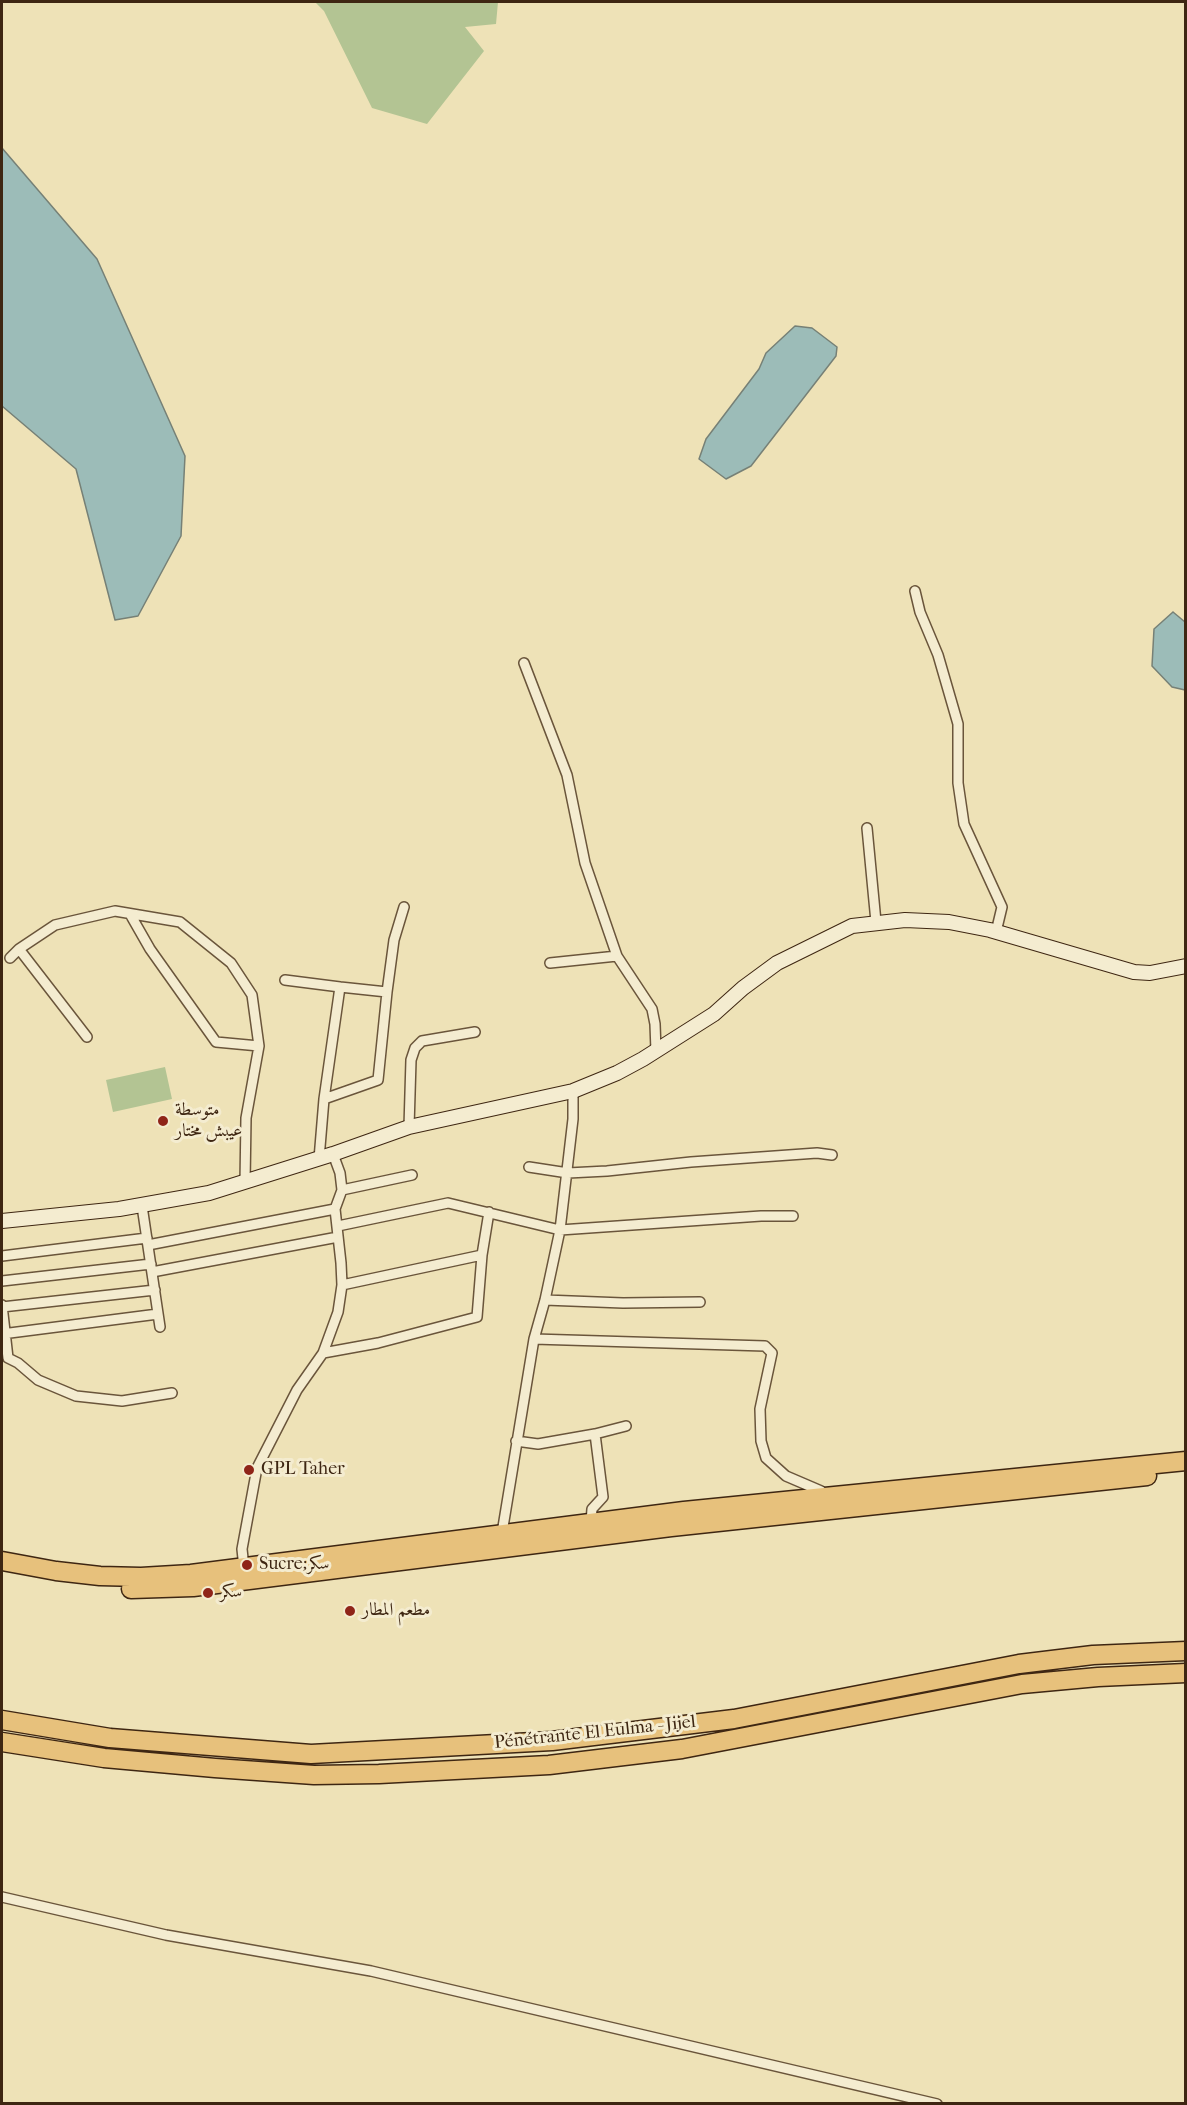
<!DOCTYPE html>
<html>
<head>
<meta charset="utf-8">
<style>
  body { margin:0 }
  #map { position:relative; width:1187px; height:2105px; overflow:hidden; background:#eee2b7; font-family:"IM FELL French Canon",serif }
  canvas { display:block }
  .frame { position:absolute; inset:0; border:3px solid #3e2612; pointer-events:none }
</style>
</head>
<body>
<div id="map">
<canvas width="1187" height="2105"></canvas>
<div class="frame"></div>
</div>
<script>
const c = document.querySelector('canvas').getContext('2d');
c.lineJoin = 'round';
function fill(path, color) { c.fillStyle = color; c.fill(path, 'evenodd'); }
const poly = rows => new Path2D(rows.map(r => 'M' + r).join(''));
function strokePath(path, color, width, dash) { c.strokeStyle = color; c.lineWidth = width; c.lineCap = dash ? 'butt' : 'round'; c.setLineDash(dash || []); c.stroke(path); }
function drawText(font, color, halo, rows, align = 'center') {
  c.font = font + ' "IM FELL French Canon",Amiri,serif'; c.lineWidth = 6; c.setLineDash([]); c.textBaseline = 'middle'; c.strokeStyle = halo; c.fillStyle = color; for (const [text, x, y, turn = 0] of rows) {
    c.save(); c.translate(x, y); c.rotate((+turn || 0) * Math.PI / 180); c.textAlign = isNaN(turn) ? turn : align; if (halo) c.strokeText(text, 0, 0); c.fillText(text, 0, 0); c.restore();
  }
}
fill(poly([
  [315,2,498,2,496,24,465,27,484,51,427,124,372,108,324,11],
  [165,1067,172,1099,113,1112,106,1080]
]), '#b3c493');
const water = poly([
  [2,148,97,259,185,456,181,536,138,616,115,620,76,469,2,406,2,148],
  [795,326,812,328,837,347,836,356,751,466,726,479,699,459,706,439,759,369,766,353,795,326],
  [1173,612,1185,622,1185,690,1172,687,1152,666,1154,629,1173,612]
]);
fill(water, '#9cbcb8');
strokePath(water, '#768076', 1.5);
const street = poly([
  [915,591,920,612,938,655,958,724,958,783,964,824,1002,907,996,932],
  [524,663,567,775,585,863,617,956,652,1009,655,1024,656,1051],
  [867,828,876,922],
  [130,914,150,949,216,1042,259,1046],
  [10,958,19,949],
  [550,963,617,956],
  [285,980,340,987],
  [387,992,394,940,404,907],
  [87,1037,19,949,55,925,115,911,180,922,231,963,252,995,259,1046,246,1118,245,1183],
  [409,1127,411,1060,415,1048,422,1041,475,1032],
  [319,1159,324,1099,340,987,387,992,378,1080,324,1099],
  [529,1167,568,1173,607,1171,691,1162,817,1153,832,1155],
  [342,1190,412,1175],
  [142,1206,160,1327],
  [338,1226,448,1203,560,1230,761,1216,793,1216],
  [148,1245,335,1209],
  [2,1256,147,1238],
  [152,1272,338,1237],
  [2,1281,151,1264],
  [342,1285,482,1255],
  [545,1300,623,1303,700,1302],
  [2,1305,8,1358,18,1363,38,1380,76,1396,122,1401,172,1393],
  [2,1307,155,1290],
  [2,1334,158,1314],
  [534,1339,765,1346,772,1353,760,1409,761,1441,766,1458,786,1476,821,1491,823,1495],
  [323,1353,378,1343,477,1317,482,1255,489,1212],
  [516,1441,538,1444,595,1434],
  [591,1522,592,1509,603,1497,595,1434,626,1426],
  [502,1533,534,1339,545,1300,560,1230,573,1119,573,1091],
  [244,1568,242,1549,257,1468,297,1390,323,1353,338,1312,342,1285,341,1263,335,1209,342,1190,340,1173,333,1154],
  [2,1897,166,1935,371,1971,937,2104]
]);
const secondary = poly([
  [2,1221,119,1209,209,1193,333,1154,409,1127,573,1091,617,1073,643,1059,714,1014,743,988,777,963,852,926,905,920,949,922,990,930,1134,972,1150,973,1186,966]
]);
const highway = poly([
  [2,1561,56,1571,100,1576,141,1577,191,1574,684,1511,1186,1461],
  [131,1589,193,1587,671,1527,1147,1476],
  [2,1720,110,1738,311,1754,552,1741,734,1719,1019,1664,1093,1655,1186,1651],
  [2,1742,104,1758,215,1768,314,1775,379,1774,549,1765,682,1749,1022,1684,1098,1677,1186,1673]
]);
strokePath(street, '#6a553b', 12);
strokePath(secondary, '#3e2612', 16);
strokePath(highway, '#3e2612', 21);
strokePath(street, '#f4ecd0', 9);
strokePath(secondary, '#f4ecd0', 14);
strokePath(highway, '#e7c17c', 18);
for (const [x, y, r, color] of [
  [163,1121,6,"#8f2418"],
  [249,1470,6,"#8f2418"],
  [247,1565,6,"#8f2418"],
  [208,1593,6,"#8f2418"],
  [350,1611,6,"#8f2418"]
]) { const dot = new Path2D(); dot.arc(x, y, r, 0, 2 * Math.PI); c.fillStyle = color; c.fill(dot); strokePath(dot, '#f4ecd0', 2); }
drawText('18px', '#3e2612', '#f4ecd0', [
  ["متوسطة",175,1111],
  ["عيبش مختار",175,1132],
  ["GPL Taher",261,1470],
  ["Sucre;سكر",259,1565],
  ["سكر",220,1593],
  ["مطعم المطار",362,1611]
], 'left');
drawText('18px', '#3e2612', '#f4ecd0', [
  ["Pénétrante El Eulma - Jijel",595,1733,-6]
]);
</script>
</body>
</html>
